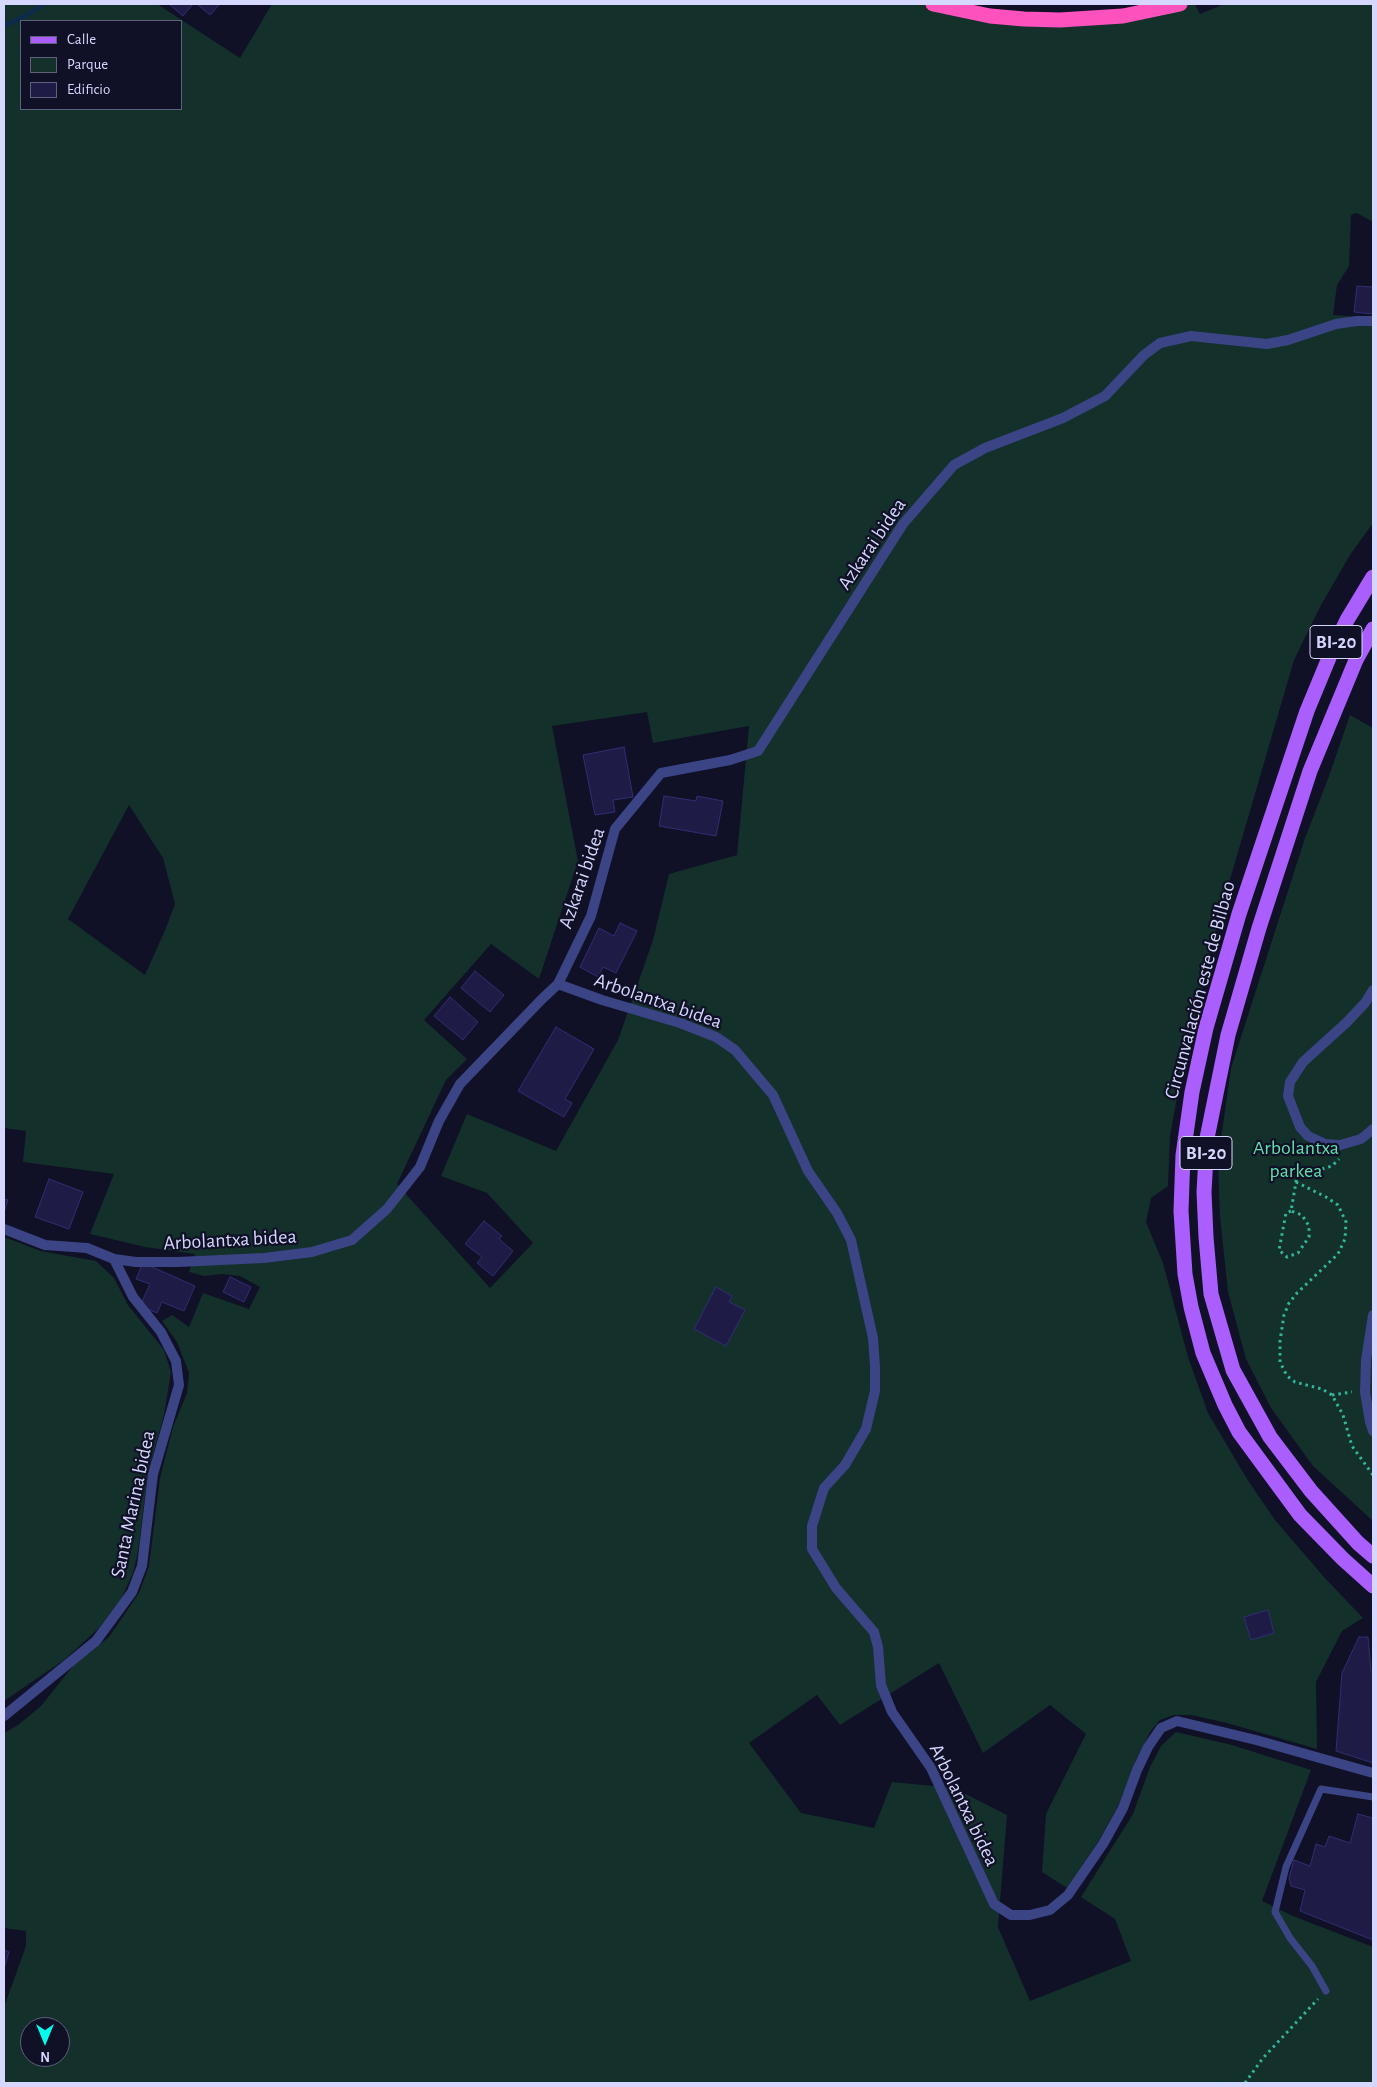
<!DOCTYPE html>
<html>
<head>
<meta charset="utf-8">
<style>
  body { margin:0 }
  #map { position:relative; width:1377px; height:2087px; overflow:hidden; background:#101026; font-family:"Alegreya Sans",sans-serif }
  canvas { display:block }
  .frame { position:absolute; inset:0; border:5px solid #d5d7fe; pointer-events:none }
  .legend { position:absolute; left:20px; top:20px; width:162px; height:90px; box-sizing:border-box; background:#101026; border:1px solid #5f607c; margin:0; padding:6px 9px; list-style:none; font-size:15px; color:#d5d7fe }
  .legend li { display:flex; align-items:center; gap:10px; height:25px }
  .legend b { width:25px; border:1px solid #5f607c }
  .north { position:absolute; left:20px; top:2017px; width:50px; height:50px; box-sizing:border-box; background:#101026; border:1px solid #5f607c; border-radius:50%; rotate:180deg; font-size:14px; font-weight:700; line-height:20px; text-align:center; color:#d5d7fe }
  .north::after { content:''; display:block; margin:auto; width:18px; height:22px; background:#04fcef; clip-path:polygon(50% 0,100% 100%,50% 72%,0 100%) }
</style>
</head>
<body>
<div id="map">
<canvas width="1377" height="2087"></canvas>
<div class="frame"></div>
<ul class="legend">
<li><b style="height:6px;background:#a95efd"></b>Calle</li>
<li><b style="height:14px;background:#13302b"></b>Parque</li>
<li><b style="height:14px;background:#1e1c47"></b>Edificio</li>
</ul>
<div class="north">N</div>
</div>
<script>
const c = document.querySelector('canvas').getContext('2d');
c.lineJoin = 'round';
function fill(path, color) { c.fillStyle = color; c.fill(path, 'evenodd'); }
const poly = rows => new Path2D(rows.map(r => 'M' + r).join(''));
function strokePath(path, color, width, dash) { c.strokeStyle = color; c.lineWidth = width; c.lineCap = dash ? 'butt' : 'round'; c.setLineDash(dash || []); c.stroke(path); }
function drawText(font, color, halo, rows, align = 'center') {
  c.font = font + ' "Alegreya Sans",sans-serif'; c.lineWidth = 4.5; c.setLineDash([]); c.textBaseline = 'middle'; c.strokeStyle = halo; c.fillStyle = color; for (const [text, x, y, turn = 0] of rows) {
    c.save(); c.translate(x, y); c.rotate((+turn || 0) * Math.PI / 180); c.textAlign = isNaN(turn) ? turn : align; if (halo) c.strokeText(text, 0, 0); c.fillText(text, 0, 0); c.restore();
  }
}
fill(poly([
  [4,4,157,4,240,58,272,4,940,4,1024,19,1175,4,1195,4,1200,14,1224,4,1373,4,1373,222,1357,213,1351,215,1349,266,1337,285,1333,315,1373,318,1373,523,1350,555,1320,607,1294,660,1224,900,1182,1070,1170,1136,1168,1186,1151,1198,1146,1222,1163,1263,1188,1357,1208,1413,1247,1479,1275,1520,1324,1577,1363,1618,1342,1631,1316,1682,1317,1749,1227,1723,1191,1715,1174,1715,1160,1720,1150,1732,1136,1760,1119,1804,1098,1842,1067,1888,1042,1872,1046,1814,1086,1734,1050,1705,983,1753,939,1663,840,1725,817,1695,749,1743,801,1813,874,1828,892,1782,954,1788,1007,1815,998,1927,1030,2001,1131,1961,1115,1919,1081,1897,1133,1814,1150,1767,1161,1746,1176,1732,1232,1745,1311,1770,1262,1901,1293,1916,1373,1947,1373,2083,4,2083,4,2007,26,1946,26,1931,4,1928,4,1733,18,1725,41,1706,73,1666,109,1637,139,1593,149,1566,160,1478,173,1427,187,1393,189,1373,177,1342,162,1321,172,1315,189,1327,203,1293,249,1309,260,1287,240,1276,222,1274,204,1276,189,1272,195,1254,145,1247,90,1234,114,1174,23,1162,26,1131,4,1128],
  [21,21,181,21,181,109,21,109],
  [647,712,653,743,749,726,737,855,669,874,653,940,618,1040,556,1151,467,1114,441,1176,487,1193,533,1243,490,1288,397,1184,446,1080,467,1059,424,1020,491,944,539,979,578,861,552,726],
  [129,805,163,858,175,904,166,928,145,975,68,919],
  [30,2027,60,2027,60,2057,30,2057],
  [1350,715,1373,728,1373,1521,1313,1466,1271,1408,1246,1359,1228,1292,1220,1217,1218,1160,1231,1068,1305,838,1329,776],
  [4,1237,41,1251,96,1261,114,1278,128,1305,164,1350,171,1372,164,1415,148,1472,138,1552,133,1573,122,1597,99,1628,64,1660,4,1701]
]), '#13302b');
strokePath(poly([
  [4,26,25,16,44,4]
]), '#0d2b48', 5);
const building = poly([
  [169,4,193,4,183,16,169,4],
  [197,4,220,4,210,15,197,4],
  [1357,286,1373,287,1373,314,1354,312,1357,286],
  [624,747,633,797,613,800,615,812,595,815,583,755,624,747],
  [664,796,696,801,697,796,723,801,716,836,659,826,664,796],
  [620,923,637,931,616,973,603,967,598,977,580,967,599,928,614,936,620,923],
  [475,971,504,995,490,1012,461,988,475,971],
  [450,997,478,1022,463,1040,434,1016,450,997],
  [556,1027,594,1049,565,1099,572,1103,564,1117,518,1091,556,1027],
  [49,1179,83,1192,69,1229,35,1217,49,1179],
  [4,1199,8,1200,4,1212,4,1199],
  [484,1221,502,1236,499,1239,513,1251,493,1276,477,1263,482,1257,465,1244,484,1221],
  [143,1263,195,1286,184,1311,162,1302,157,1313,140,1306,150,1284,136,1279,143,1263],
  [230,1277,251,1287,244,1302,223,1292,230,1277],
  [716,1287,732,1296,729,1302,745,1310,726,1346,694,1329,716,1287],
  [1268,1610,1274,1633,1251,1640,1244,1617,1268,1610],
  [1359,1637,1368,1637,1371,1672,1373,1673,1373,1763,1336,1751,1342,1673,1359,1637],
  [1358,1814,1373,1818,1373,1940,1300,1911,1305,1890,1291,1886,1289,1878,1294,1860,1310,1866,1316,1844,1325,1847,1329,1836,1350,1843,1358,1814],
  [4,1950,9,1952,4,1968,4,1950]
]);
fill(building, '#1e1c47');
strokePath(building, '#312e73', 1);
strokePath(poly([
  [1296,1182,1326,1197,1338,1205,1346,1222,1345,1239,1338,1254,1297,1293,1289,1303,1284,1315,1280,1341,1280,1362,1287,1376,1295,1382,1322,1389,1332,1395,1343,1415,1352,1446,1373,1475],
  [1291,1211,1286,1213,1279,1250,1287,1257,1298,1253,1309,1237,1309,1226,1302,1215,1291,1211,1297,1176,1332,1166,1339,1159],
  [1332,1395,1352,1392],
  [1245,2083,1263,2058,1318,1999]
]), '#31b79b', 3, [2.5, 4]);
strokePath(poly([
  [1326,1991,1312,1966,1290,1938,1275,1912,1286,1867,1321,1789,1373,1797]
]), '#3b4485', 7);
strokePath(poly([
  [558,984,602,1000,680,1023,716,1037,735,1050,773,1095,808,1171,837,1213,851,1240,873,1338,875,1366,875,1391,866,1429,845,1465,824,1488,812,1526,812,1549,836,1588,874,1632,878,1647,881,1685,892,1712,931,1768,994,1904,1011,1915,1030,1915,1050,1910,1068,1895,1103,1844,1123,1808,1137,1770,1148,1747,1161,1728,1177,1721,1256,1740,1373,1773],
  [1373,990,1365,1003,1346,1023,1303,1062,1290,1082,1288,1096,1300,1127,1308,1136,1325,1144,1340,1145,1361,1139,1373,1129],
  [4,1229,45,1245,87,1248,114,1259,136,1262,178,1262,264,1258,312,1252,352,1240,387,1209,420,1167,439,1121,460,1084,542,999,558,984,591,916,615,829,661,773,730,760,758,751,903,524,954,465,985,448,1063,418,1105,396,1144,355,1160,343,1191,336,1267,344,1288,340,1336,324,1357,321,1373,321],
  [1373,1315,1366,1360,1365,1392,1370,1422,1373,1431],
  [4,1716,96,1641,132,1592,142,1566,153,1474,179,1385,176,1361,161,1332,133,1297,114,1259]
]), '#3b4485', 10);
strokePath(poly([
  [1373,577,1347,620,1331,653,1307,711,1239,914,1206,1028,1192,1092,1183,1155,1181,1211,1185,1274,1191,1307,1203,1353,1225,1405,1239,1432,1300,1515,1343,1559,1373,1586],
  [1373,629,1356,660,1310,771,1259,928,1228,1035,1207,1138,1204,1192,1206,1237,1211,1294,1233,1370,1270,1437,1311,1491,1358,1543,1373,1556]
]), '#a95efd', 15);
strokePath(poly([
  [933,4,990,16,1024,19,1060,20,1123,16,1180,4]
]), '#fd52be', 15);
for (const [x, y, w] of [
  [1336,642,52],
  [1206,1153,52]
]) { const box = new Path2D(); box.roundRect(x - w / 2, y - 16.5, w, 33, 4); c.fillStyle = '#101026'; c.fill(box); strokePath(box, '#d5d7fe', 1); }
drawText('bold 19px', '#d5d7fe', null, [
  ["BI-20",1336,642],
  ["BI-20",1206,1153]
]);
drawText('20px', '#d5d7fe', '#101026', [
  ["Azkarai bidea",872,544,-56],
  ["Azkarai bidea",582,878,-71],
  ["Circunvalación este de Bilbao",1200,990,-75],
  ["Arbolantxa bidea",658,1001,19],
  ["Arbolantxa bidea",230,1240,-3],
  ["Santa Marina bidea",133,1504,-78],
  ["Arbolantxa bidea",964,1805,64]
]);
drawText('20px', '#61dfac', '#101026', [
  ["Arbolantxa",1296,1148],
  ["parkea",1296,1171]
]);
</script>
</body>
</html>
